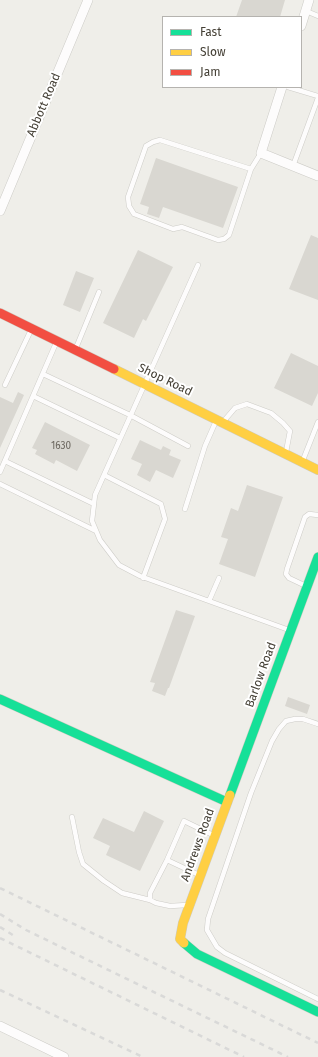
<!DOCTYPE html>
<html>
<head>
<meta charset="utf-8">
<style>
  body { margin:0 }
  #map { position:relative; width:318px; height:1057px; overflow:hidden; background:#efeee9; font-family:"Fira Sans",sans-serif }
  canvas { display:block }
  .legend { position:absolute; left:162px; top:16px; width:140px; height:72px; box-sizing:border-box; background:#fff; border:1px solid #b5b3af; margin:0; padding:5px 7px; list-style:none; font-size:12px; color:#454036 }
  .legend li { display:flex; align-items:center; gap:8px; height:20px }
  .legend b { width:20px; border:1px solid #b5b3af }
</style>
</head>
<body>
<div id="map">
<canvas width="318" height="1057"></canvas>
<ul class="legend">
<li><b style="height:5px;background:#16e098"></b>Fast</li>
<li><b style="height:5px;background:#ffcf43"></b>Slow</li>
<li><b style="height:5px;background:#f24e42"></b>Jam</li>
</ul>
</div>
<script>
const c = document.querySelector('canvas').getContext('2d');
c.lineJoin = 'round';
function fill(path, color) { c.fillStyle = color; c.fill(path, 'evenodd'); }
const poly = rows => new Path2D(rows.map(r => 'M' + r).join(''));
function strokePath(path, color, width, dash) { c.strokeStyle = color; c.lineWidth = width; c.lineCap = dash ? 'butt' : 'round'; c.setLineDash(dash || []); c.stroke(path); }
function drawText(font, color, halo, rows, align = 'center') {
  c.font = font + ' "Fira Sans",sans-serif'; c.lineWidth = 4; c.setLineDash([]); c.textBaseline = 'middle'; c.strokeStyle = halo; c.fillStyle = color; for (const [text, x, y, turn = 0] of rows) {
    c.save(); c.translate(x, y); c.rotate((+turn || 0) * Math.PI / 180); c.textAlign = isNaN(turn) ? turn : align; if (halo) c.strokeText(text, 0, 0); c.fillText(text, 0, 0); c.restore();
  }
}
fill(poly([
  [242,0,285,0,280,17,236,17],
  [156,158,238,187,223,228,163,207,159,218,147,214,149,207,140,204],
  [311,235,318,238,318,300,289,289],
  [138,250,173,267,146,321,143,319,134,338,103,323],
  [76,271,94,278,80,312,63,305],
  [291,353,318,366,318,393,312,406,274,388],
  [18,392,24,395,0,448,0,397,13,403],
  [45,422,90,445,77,471,56,460,54,464,35,454,37,450,32,448],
  [140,440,161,450,163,446,171,450,169,455,181,460,173,478,156,470,150,482,137,475,142,464,131,459],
  [247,485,283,497,255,577,219,564,228,539,221,537,231,508,238,511],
  [176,610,195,616,169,688,168,688,165,696,152,691,155,683,150,682],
  [288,697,310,705,307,714,285,706],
  [144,811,164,821,140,871,106,855,110,846,93,838,103,818,134,832]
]), '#d9d7d1');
const lane = poly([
  [306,11,318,16],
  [288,87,318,96],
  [293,166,318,98],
  [251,169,160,140,153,142,146,146,128,197,129,206,134,214,173,229,182,227,218,240,224,239,229,235,251,169,261,153],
  [198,265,95,495,92,521,100,540,119,565,140,576,289,630],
  [76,348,99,292],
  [43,374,130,415,188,446],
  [5,385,31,330],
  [33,396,120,438],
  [223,422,235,408,247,404,271,413,283,423,290,431,286,452],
  [303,460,318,422],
  [5,461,94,504],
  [0,472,56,343],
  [104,475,161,504,165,519,143,578],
  [0,484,96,531],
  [185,509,205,446,216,421],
  [306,586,289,578,286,574,287,569,305,517,309,514,318,515],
  [209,601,219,578],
  [318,724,303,719,295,719,286,721,279,729,272,741,251,793,208,919,207,930,217,947,225,953,318,999],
  [72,817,79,852,83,864,104,881,122,893,150,900],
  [167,860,199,875],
  [187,905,170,906,156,903,150,900,150,893,167,860,184,821,213,835]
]);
const street = poly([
  [301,26,309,0],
  [282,87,261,153,318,176],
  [0,211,88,0],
  [0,1026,64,1057]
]);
const fast = poly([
  [0,699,227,802],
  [230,795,318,557],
  [184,943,197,954,318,1012]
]);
const slow = poly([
  [114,369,318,470],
  [184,943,180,939,183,923,230,795]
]);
const jam = poly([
  [0,313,114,369]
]);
strokePath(lane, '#cdccc7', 5.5);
strokePath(street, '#cdccc7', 10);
strokePath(fast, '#cecbc0', 10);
strokePath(slow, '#cecbc0', 10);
strokePath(jam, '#cecbc0', 10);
strokePath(lane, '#fdfcfc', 4.5);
strokePath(street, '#fdfcfc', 9);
strokePath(fast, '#16e098', 9);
strokePath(slow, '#ffcf43', 9);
strokePath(jam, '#f24e42', 9);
strokePath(poly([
  [0,888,318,1043],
  [0,914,26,930,288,1057],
  [0,927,16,937],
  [0,938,244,1057],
  [0,990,143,1057]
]), '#d9d9d8', 2.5, [5, 5]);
drawText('10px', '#6b665e', null, [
  ["1630",61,446]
]);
drawText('12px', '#454036', '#fff', [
  ["Abbott Road",44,105,-67],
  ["Shop Road",165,380,26],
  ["Barlow Road",261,675,-70],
  ["Andrews Road",198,845,-70]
]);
</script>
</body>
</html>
